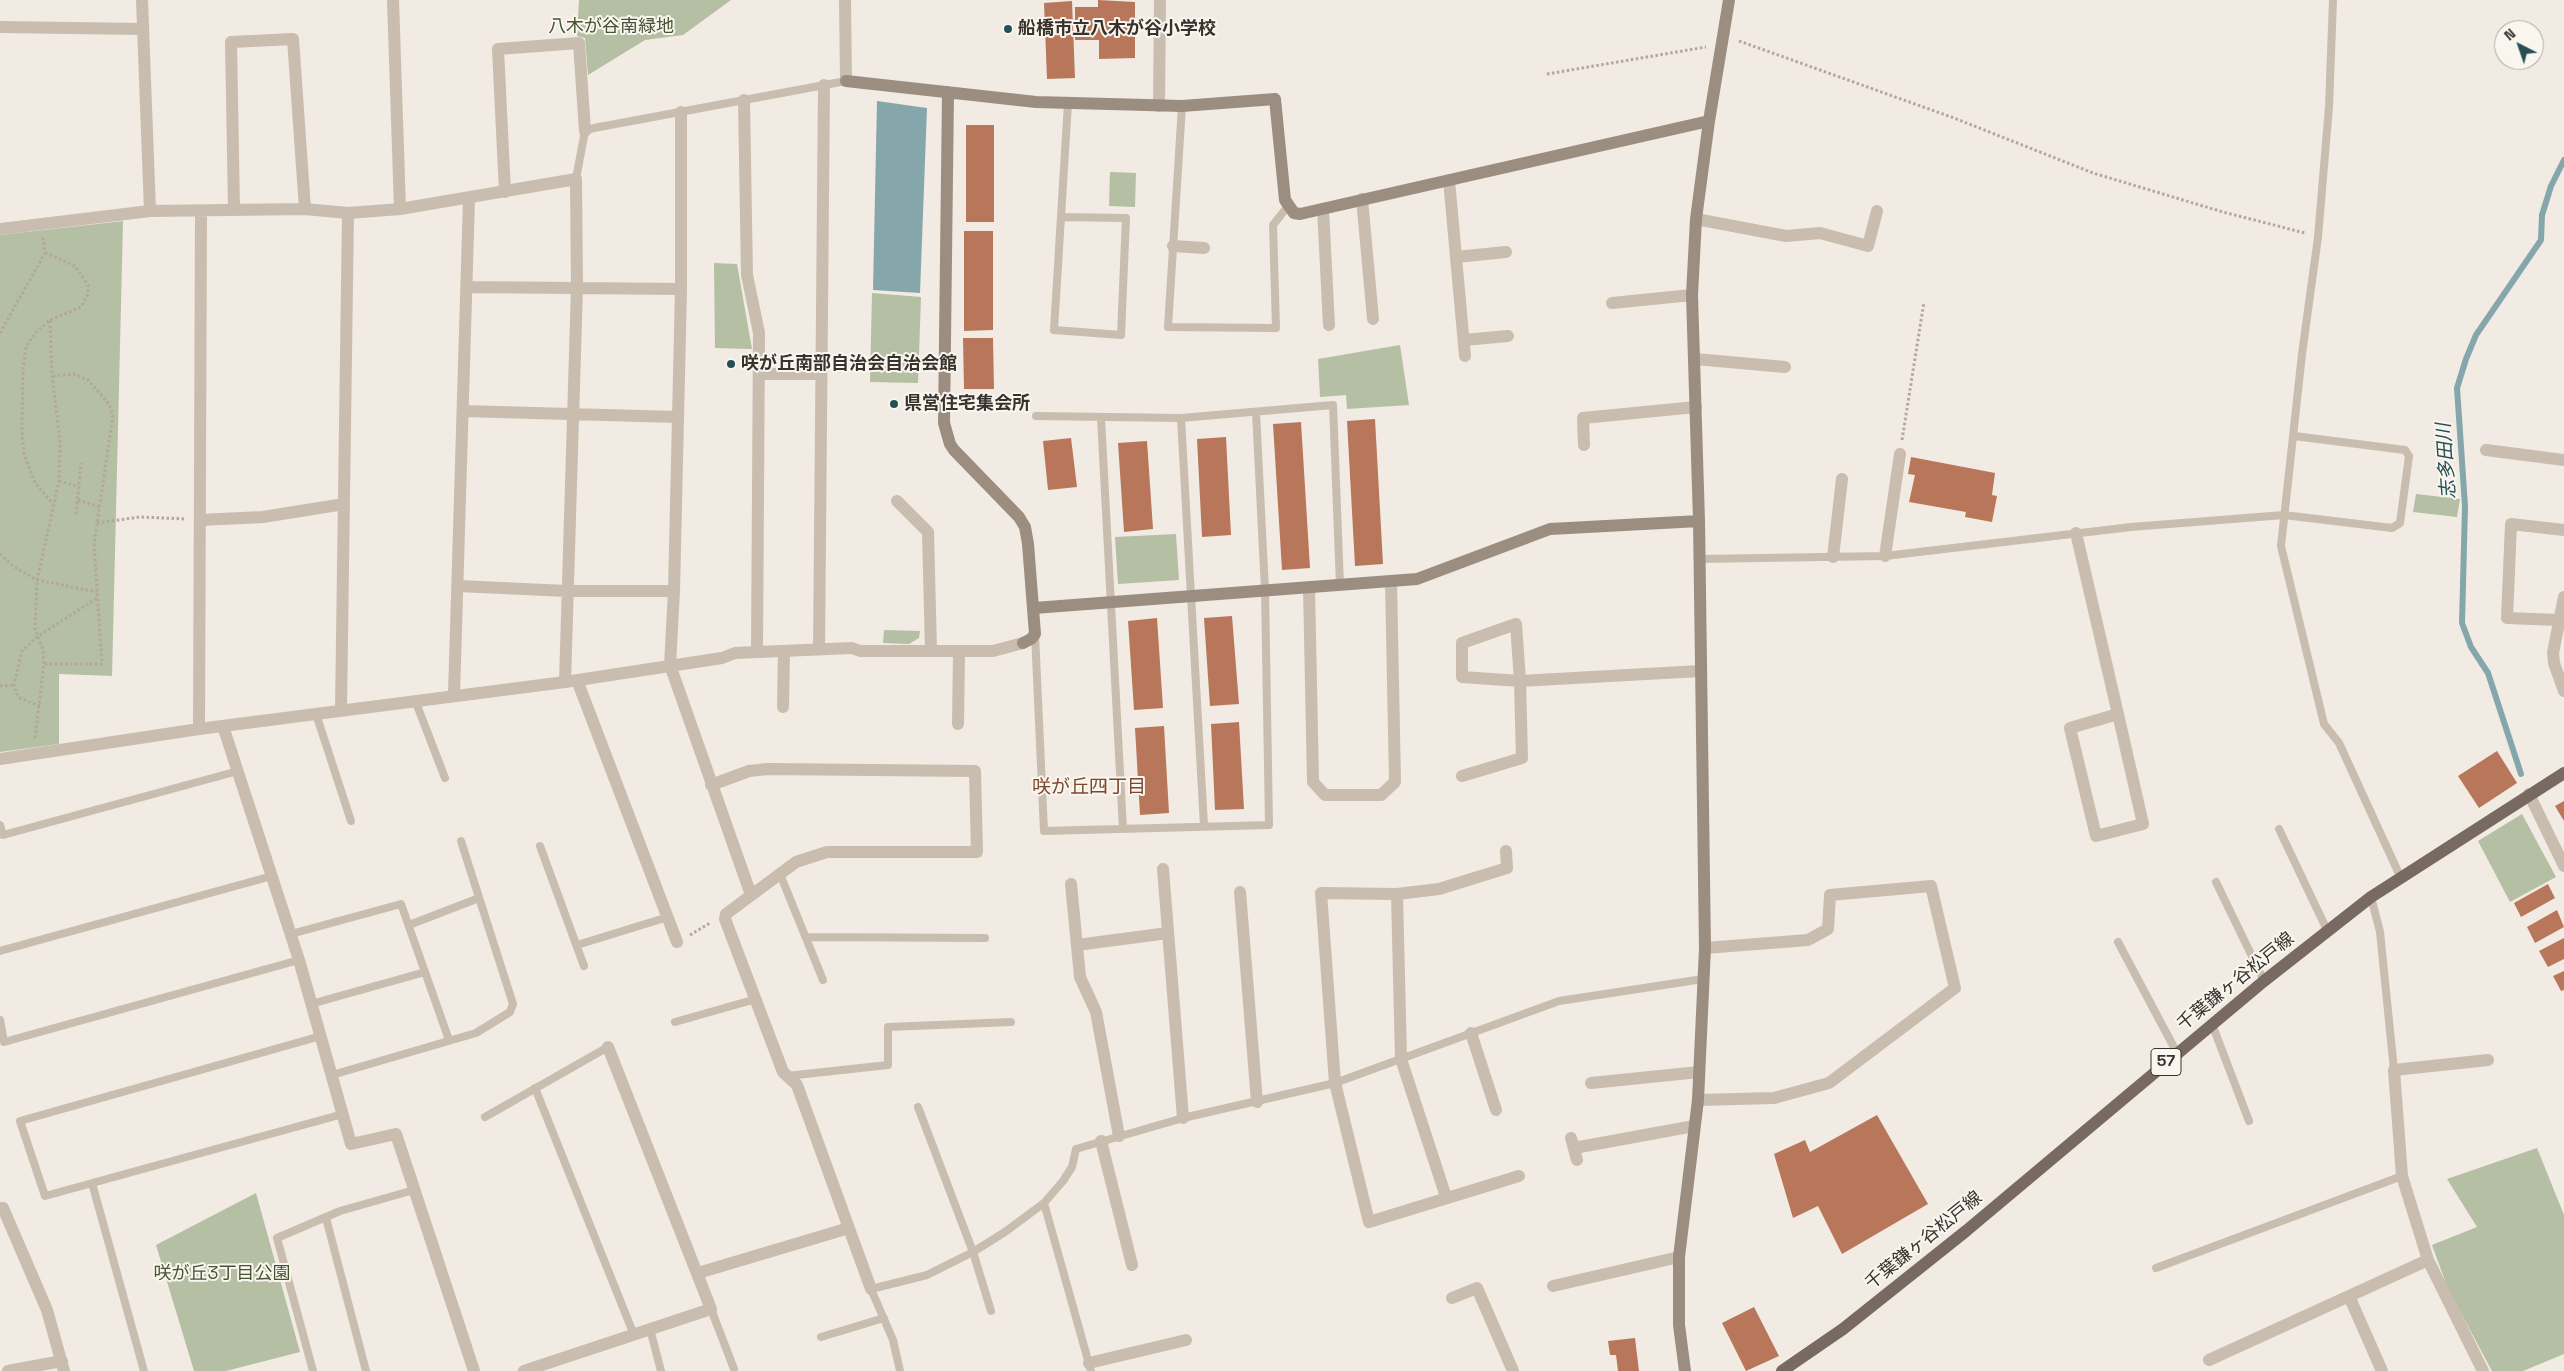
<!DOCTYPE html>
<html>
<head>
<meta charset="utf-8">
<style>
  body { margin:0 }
  #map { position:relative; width:2564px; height:1371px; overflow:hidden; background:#f1ebe3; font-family:"Space Grotesk",sans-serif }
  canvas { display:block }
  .north { position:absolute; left:2494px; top:20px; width:50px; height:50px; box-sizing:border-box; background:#f9f5ef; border:1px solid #aca7a1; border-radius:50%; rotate:319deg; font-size:14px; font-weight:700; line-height:20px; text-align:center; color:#38312c }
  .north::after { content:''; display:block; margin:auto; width:18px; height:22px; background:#264f55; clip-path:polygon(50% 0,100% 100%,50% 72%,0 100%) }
</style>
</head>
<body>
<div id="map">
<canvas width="2564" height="1371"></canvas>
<div class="north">N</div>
</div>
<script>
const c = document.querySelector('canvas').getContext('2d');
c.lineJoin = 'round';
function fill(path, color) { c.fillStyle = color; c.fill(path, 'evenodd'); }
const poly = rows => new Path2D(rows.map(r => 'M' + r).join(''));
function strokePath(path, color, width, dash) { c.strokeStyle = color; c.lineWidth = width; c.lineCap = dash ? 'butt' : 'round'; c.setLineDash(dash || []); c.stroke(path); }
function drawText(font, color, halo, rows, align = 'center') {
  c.font = font + ' "Space Grotesk","Noto Sans JP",sans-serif'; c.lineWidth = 4; c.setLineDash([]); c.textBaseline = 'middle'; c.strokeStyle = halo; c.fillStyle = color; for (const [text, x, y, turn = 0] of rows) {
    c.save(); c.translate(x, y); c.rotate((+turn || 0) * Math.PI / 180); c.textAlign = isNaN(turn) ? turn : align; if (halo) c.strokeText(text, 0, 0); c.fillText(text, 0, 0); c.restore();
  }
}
fill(poly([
  [579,0,731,0,683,35,645,40,588,75,585,38,577,36],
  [1110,172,1136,173,1135,207,1109,206],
  [123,221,112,676,59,674,59,744,0,752,0,235],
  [714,263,737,264,752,349,715,348],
  [872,293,921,297,918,383,870,382],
  [1400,345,1409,405,1347,409,1346,395,1320,397,1318,359],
  [2416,494,2460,499,2457,517,2413,512],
  [1176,534,1179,580,1118,584,1115,537],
  [884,630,920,631,919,638,909,644,883,643],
  [2522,814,2556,877,2510,902,2478,841],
  [2537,1148,2564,1215,2564,1354,2523,1371,2492,1371,2448,1289,2432,1245,2477,1227,2447,1179],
  [256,1193,300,1352,226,1371,194,1371,156,1245]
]), '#b4bfa4');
fill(poly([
  [877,101,927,108,920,293,873,290]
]), '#85a7ab');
strokePath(poly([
  [2521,774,2488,673,2471,647,2462,623,2465,506,2457,388,2466,359,2476,335,2541,240,2542,215,2551,186,2564,160]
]), '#85a7ab', 6);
fill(poly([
  [1098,0,1135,2,1135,58,1099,59,1099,40,1075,40,1075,7,1098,7],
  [1072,1,1075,78,1047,79,1044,3],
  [966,125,994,125,994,222,966,222],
  [964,231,993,231,993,330,964,331],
  [963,338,993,338,994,389,964,389],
  [1375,419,1383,564,1355,566,1347,421],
  [1301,422,1310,568,1282,570,1273,424],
  [1226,437,1231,535,1202,537,1197,439],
  [1071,438,1077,487,1048,490,1043,441],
  [1147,441,1153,529,1124,532,1118,443],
  [1911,457,1995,473,1992,495,1997,496,1992,522,1965,517,1966,512,1909,502,1915,475,1908,474],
  [1232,616,1239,704,1210,706,1204,618],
  [1157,618,1163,708,1134,710,1128,621],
  [1239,722,1244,809,1215,810,1211,724],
  [1164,726,1169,813,1140,815,1135,728],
  [2497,751,2517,783,2479,808,2458,776],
  [2564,801,2564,821,2555,806],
  [2548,884,2555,898,2521,917,2514,903],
  [2557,910,2564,927,2535,943,2527,927],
  [2564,938,2564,959,2548,967,2539,951],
  [2564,971,2564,990,2561,991,2553,976],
  [1877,1115,1928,1204,1842,1254,1818,1206,1793,1218,1774,1154,1805,1140,1810,1152],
  [1754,1307,1779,1356,1746,1371,1722,1323],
  [1635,1338,1639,1371,1618,1371,1616,1355,1610,1355,1608,1341]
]), '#b8775a');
strokePath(poly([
  [1739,41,1954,118,2093,173,2223,212,2305,233],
  [1547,74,1706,47],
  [45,253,75,266,88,285,88,294,81,307,50,320,35,333,26,347,23,369,22,431,24,454,35,483,53,504],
  [0,333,45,253,43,238],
  [1902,440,1924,302],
  [59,481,79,487],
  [78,500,99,507],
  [76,514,81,463],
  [97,523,140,517,186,519],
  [0,554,13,566,37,580,97,592],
  [45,664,102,664,94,544,113,416,109,404,88,380,74,374,52,376],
  [0,686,14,685],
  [40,706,20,698,16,693,14,685,22,651,37,637,97,598],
  [35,738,44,664,43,650,35,629,37,580,59,481,60,440,52,376,50,320],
  [690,935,710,923]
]), '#b4a79a', 3, [2.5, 2.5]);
strokePath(poly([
  [2333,0,2329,107,2318,237,2302,354,2281,546,2324,724,2339,743,2400,876],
  [1182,106,1168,327,1276,328,1273,225,1288,206],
  [576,179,585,131,594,128,846,81],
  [1061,217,1126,218,1121,335,1054,330,1068,103],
  [1036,416,1181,418,1333,405,1340,585],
  [1101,418,1123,829],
  [1181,418,1204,826],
  [1700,559,1885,556,2131,527,2284,515,2392,528,2400,523,2409,456,2405,450,2294,436],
  [1035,634,1044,831,1269,825,1265,590,1256,412],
  [415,700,445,778],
  [316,714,351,821],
  [0,825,3,835,238,771],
  [2279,829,2327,930],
  [540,846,584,966],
  [780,874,823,980],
  [2216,882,2264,981],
  [2371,897,2380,932,2394,1070],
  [409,925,479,898],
  [291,934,401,904,449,1040],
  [806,937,985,938],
  [2118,942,2177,1053],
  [577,945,668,917],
  [0,951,272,876],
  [311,1004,425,972],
  [0,1020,4,1042,299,960],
  [675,1022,756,999],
  [2212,1024,2249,1121],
  [321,1036,20,1121,45,1196,343,1114],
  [332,1075,476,1033,510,1012,513,1004,461,841],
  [787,1076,888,1065,888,1027,1011,1022],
  [535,1088,634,1335],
  [918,1107,973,1252,991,1311],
  [485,1117,608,1047],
  [92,1183,144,1371],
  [1044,1203,1091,1371],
  [326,1218,366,1371],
  [2156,1268,2402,1176],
  [711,1309,734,1369],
  [650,1329,661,1371],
  [821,1337,884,1318],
  [313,1371,277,1238,340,1211,414,1190],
  [900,1371,893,1340,871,1289,927,1275,973,1252,1005,1232,1044,1203,1063,1181,1072,1167,1076,1149,1183,1118,1335,1083,1559,1001,1703,979]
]), '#c8bdaf', 8);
strokePath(poly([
  [142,0,150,211],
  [393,0,400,209],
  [845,0,846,81],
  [0,27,143,29],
  [744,100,747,275,759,333,757,652],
  [1159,106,1160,0],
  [681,112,681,289,674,591,670,665,751,895],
  [1449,180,1465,356],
  [505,192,498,49,579,43,585,131],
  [1362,199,1373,319],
  [1323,209,1329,325],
  [234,210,231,42,293,39,305,209],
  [1696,219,1786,236,1820,233,1868,246,1877,211],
  [0,229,150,211,305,209,348,213,400,209,576,179,577,287,565,682],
  [1173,246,1204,248],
  [1456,257,1506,252],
  [467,287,681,289],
  [1612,303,1692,295],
  [1464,340,1508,336],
  [1695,359,1785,367],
  [759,374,821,374],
  [463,411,677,417],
  [1584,445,1583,418,1696,407],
  [2486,450,2564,460],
  [897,501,928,532,931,651],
  [200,520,263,517,344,504],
  [2076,533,2118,714,2143,824,2096,836,2070,728,2118,714],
  [1885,556,1900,454],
  [1833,557,1842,479],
  [458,586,567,591,674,591],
  [1309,587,1313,782,1325,795,1381,795,1395,782,1391,581],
  [2564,597,2553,653,2554,663,2564,691],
  [2559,620,2507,618,2511,524,2564,530],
  [819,649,824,85],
  [577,680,677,942],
  [454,695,469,199],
  [783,707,784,651],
  [341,710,348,213],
  [958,724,959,651],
  [223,726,299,960,351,1144,396,1134,474,1371],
  [199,729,201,211],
  [0,759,199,729,565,682,722,658,735,653,852,648,860,651,993,651,1023,643],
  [1462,776,1522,758,1520,681,1516,624,1462,643,1462,677,1520,681,1700,671],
  [711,785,749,771,768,769,975,771,977,852,827,852,796,862,726,914,725,919,783,1072,797,1085,871,1289],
  [2529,794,2564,866],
  [1506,851,1507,868,1439,889,1397,894,1321,893,1335,1083,1369,1222,1519,1176],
  [1163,869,1183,1118],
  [1071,884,1080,977,1096,1012,1119,1136],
  [1240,892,1257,1102],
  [1397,894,1401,1059,1446,1197],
  [1077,945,1168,933],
  [1471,1033,1496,1110],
  [1591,1083,1699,1072],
  [1698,1100,1774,1098,1829,1083,1955,988,1931,886,1830,895,1828,929,1808,940,1705,948],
  [1571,1138,1577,1160],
  [1101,1141,1132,1265],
  [1574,1148,1694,1126],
  [0,1208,3,1208,47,1310,64,1371],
  [698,1273,849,1228],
  [1553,1286,1679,1257],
  [2349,1296,2382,1371],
  [1452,1298,1477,1288,1513,1371],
  [2209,1360,2428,1260],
  [1089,1363,1186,1340],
  [8,1371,62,1361],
  [524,1371,711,1309,608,1047],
  [2483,1371,2428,1260,2402,1176,2394,1070,2488,1060]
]), '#c8bdaf', 12);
strokePath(poly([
  [846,81,1036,102,1182,106,1275,99,1285,200,1294,213,1300,214,1709,121],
  [948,92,944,423,950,444,954,450,1019,517,1025,527,1028,544,1035,634,1031,639,1023,643],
  [1034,608,1417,579,1550,529,1699,521],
  [1685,1371,1679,1325,1679,1257,1698,1100,1705,948,1699,521,1692,295,1696,219,1709,121,1729,0]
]), '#9c8d81', 12);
strokePath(poly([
  [1782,1371,1843,1329,1966,1231,2264,981,2371,897,2564,773]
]), '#786a60', 12);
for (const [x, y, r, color] of [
  [1008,29,5,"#264f55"],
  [731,364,5,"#264f55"],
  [894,404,5,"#264f55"]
]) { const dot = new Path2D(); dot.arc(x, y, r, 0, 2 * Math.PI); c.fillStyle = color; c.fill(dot); strokePath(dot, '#f9f5ef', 2); }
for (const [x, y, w] of [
  [2166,1062,30]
]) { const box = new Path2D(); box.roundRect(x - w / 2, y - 13.5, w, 27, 4); c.fillStyle = '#f9f5ef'; c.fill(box); strokePath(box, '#38312c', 1); }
drawText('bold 16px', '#38312c', null, [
  ["57",2166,1062]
]);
drawText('18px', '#455433', '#f9f5ef', [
  ["八木が谷南緑地",611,27],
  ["咲が丘3丁目公園",222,1274]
]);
drawText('bold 18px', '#38312c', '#f9f5ef', [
  ["船橋市立八木が谷小学校",1018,29],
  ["咲が丘南部自治会自治会館",741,364],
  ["県営住宅集会所",904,404]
], 'left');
drawText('18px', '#38312c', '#f9f5ef', [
  ["千葉鎌ヶ谷松戸線",2236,982,-39],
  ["千葉鎌ヶ谷松戸線",1924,1241,-39]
]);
drawText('italic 19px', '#264f55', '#f9f5ef', [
  ["志多田川",2447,461,-94]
]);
drawText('19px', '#7e472f', '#f9f5ef', [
  ["咲が丘四丁目",1089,788]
]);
</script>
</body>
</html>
